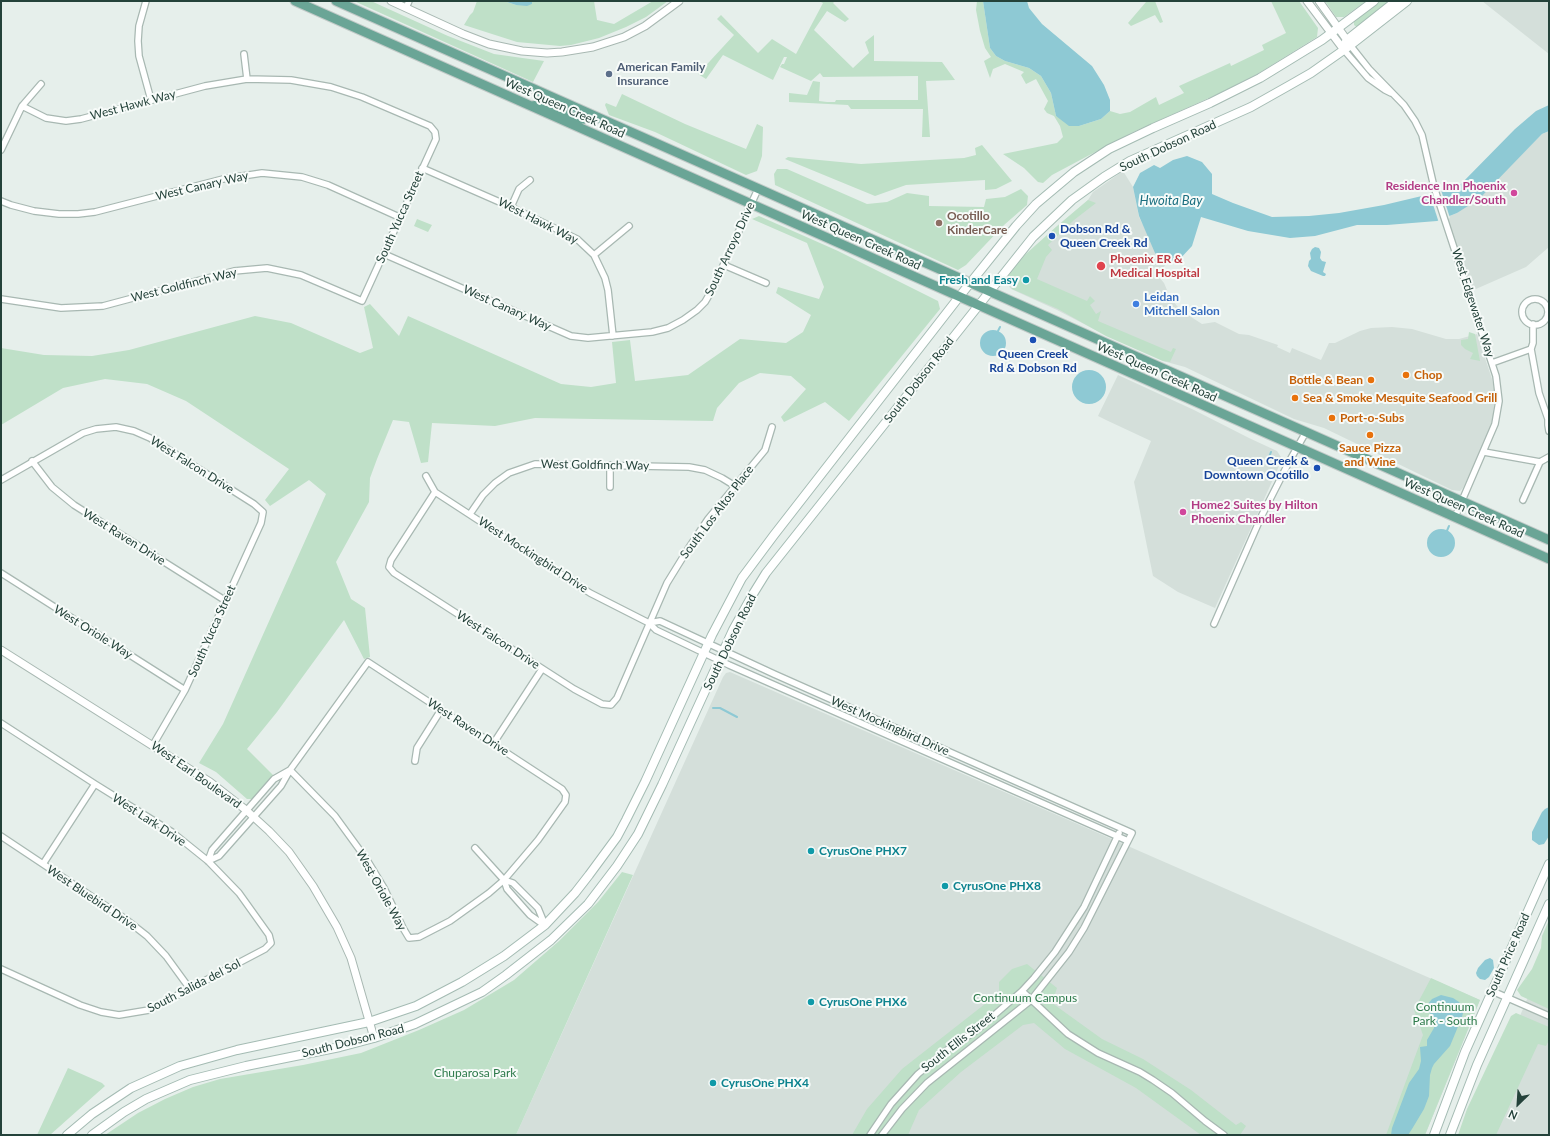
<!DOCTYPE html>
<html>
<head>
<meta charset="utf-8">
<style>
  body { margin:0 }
  #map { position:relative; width:1550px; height:1136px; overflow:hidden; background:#e6efeb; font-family:Lato,sans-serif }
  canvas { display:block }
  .frame { position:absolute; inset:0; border:2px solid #24423a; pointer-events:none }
  .north { position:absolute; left:1498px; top:1084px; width:40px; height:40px; -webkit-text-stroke:3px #f7fbf9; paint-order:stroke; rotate:205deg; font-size:11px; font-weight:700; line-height:16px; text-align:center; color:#24423a }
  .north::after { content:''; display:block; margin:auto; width:14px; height:18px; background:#24423a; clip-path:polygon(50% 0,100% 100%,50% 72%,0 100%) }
</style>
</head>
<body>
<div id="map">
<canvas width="1550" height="1136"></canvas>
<div class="frame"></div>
<div class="north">N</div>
</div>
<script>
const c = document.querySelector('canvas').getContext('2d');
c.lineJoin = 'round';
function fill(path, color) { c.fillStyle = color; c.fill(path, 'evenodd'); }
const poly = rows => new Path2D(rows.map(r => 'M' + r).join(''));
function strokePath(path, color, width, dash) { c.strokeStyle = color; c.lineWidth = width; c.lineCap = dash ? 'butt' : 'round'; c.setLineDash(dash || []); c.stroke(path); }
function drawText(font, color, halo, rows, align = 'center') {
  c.font = font + ' Lato,sans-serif'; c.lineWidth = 4; c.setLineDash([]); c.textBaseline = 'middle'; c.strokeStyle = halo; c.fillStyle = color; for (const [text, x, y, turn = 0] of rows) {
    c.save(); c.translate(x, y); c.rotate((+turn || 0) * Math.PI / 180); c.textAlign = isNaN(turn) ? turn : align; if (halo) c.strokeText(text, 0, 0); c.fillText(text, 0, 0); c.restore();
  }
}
fill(poly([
  [1482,1,1549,1,1549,54],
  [1549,131,1549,247,1526,267,1469,292,1445,218,1457,213,1502,174,1542,134],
  [1123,171,1133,187,1139,217,1160,258,1167,261,1159,277,1164,283,1170,297,1177,306,1185,313,1202,324,1215,322,1239,334,1249,335,1278,345,1277,347,1290,353,1292,348,1321,360,1329,343,1335,343,1360,331,1371,328,1392,327,1412,329,1446,339,1459,339,1477,334,1492,379,1494,389,1494,405,1493,417,1487,438,1463,488,1460,491,1452,490,1324,428,1294,419,1185,367,1163,361,1107,336,1057,310,1011,289,1007,283,1007,280,1013,268,1056,227,1088,200,1093,192],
  [1118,375,1194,410,1249,438,1277,451,1281,457,1279,466,1215,608,1178,592,1153,576,1134,482,1151,441,1106,420,1098,416],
  [730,672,1480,1000,1425,1135,516,1135,723,677,726,673],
  [1549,948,1549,1135,1469,1135]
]), '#d4dfda');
fill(poly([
  [354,1,371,1,448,36,494,54,544,61,533,82],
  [477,1,504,1,516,5,532,4,532,1,594,1,597,20,614,24,653,1,668,1,646,17,626,27,599,38,571,45,560,46,517,42,464,25,470,15,473,12],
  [819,1,835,1,833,3,849,19,845,22,827,11,814,30,853,68,869,53,865,42,874,35,874,61,942,62,955,80,926,81,930,137,922,137,923,109,851,109,848,105,789,102,789,93,807,95,813,81,820,82,819,101,827,102,835,102,836,100,918,100,918,76,823,77,820,73,811,81,780,67,782,64,784,64,787,57,784,57,773,80,723,55,706,79,698,74,734,35,717,19,721,15,758,53,772,39,796,54,823,3],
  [977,1,983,1,990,48,996,56,1005,61,1029,68,1041,76,1051,93,1056,116,1079,126,1101,119,1110,111,1120,114,1130,112,1156,97,1159,105,1184,93,1179,86,1230,63,1231,66,1264,50,1262,45,1286,33,1271,1,1299,1,1318,28,1317,37,1259,73,1220,93,1131,133,1052,175,1043,183,1038,182,1024,168,1003,154,1057,143,1063,137,1060,126,1054,116,1047,113,1044,109,1048,101,1036,79,1026,84,1021,75,1024,72,1005,64,993,69,990,78,984,61,991,57,985,48,980,31,976,10],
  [1145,1,1155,1,1163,22,1160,23,1155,15,1131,26,1128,23,1146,2],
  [1325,1,1366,1,1344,17,1336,17],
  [1380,1,1392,1,1358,28,1354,25,1354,21],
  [622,94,685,124,746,149,757,124,763,127,762,156,757,171,746,175,655,132,609,115,605,105,606,103,616,107],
  [982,145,1012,181,996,189,985,190,985,180,906,185,875,196,785,159,788,157,861,164,964,158,976,155,975,148],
  [777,169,787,169,867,204,887,202,907,193,929,196,929,206,984,207,986,199,1005,197,1021,189,1028,196,1027,205,1004,225,966,265,958,270,775,185,774,174],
  [1088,200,1096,203,1074,220,1048,245,1052,250,1046,257,1037,279,1087,301,1090,296,1095,301,1090,305,1096,314,1101,311,1098,321,1171,352,1173,348,1176,349,1170,362,1163,361,1106,336,1058,309,1012,289,1008,276,1018,261,1056,227],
  [759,216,838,251,938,301,940,309,849,421,825,402,784,422,781,417,806,389,791,376,760,373,739,383,717,408,713,421,535,418,495,426,432,423,428,462,421,463,409,422,393,420,377,459,370,478,369,502,336,562,351,599,365,608,370,657,364,659,344,620,277,712,247,749,274,776,253,799,247,799,216,772,199,763,223,724,326,494,309,480,270,506,265,500,289,469,186,401,147,384,105,379,63,388,1,425,1,348,44,355,92,356,129,350,255,316,291,323,360,353,373,348,364,307,370,304,399,336,408,316,561,384,591,387,616,383,612,342,630,340,635,381,688,375,740,339,786,343,803,332,811,315,776,293,778,287,819,299,824,287,807,243,752,219],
  [417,219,432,225,428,232,414,226],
  [1469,332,1475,334,1480,361,1470,359,1473,353,1465,349,1461,345,1461,340,1468,339],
  [622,872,633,875,516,1135,105,1135,138,1113,165,1099,193,1087,220,1079,303,1065,361,1053,419,1030,464,1010,514,980,559,941,598,902],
  [1549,920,1549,1009,1521,996,1517,990,1532,969,1541,948,1542,936],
  [1027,964,1057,988,1052,1003,1102,1039,1143,1059,1191,1090,1236,1125,1241,1122,1246,1126,1240,1135,1201,1135,1136,1088,1065,1049,1034,1023,1023,1025,961,1072,919,1110,908,1135,852,1135,867,1109,902,1069,999,993,999,982,1012,969],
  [1431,978,1480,1000,1425,1135,1386,1135,1423,1035,1414,1010],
  [1516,1013,1549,1027,1549,1040,1546,1046,1538,1044,1496,1135,1458,1135,1467,1109,1511,1016],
  [68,1068,102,1083,105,1086,50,1135,37,1135]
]), '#bfe0c8');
fill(poly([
  [504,1,532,1,532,4,527,6,516,5],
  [983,1,1027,1,1029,8,1042,24,1092,66,1104,85,1110,100,1110,111,1101,119,1079,126,1069,126,1056,116,1051,93,1041,76,1029,68,1005,61,996,56,990,48],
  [1549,105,1549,131,1542,134,1479,199,1457,213,1437,221,1387,225,1357,225,1315,236,1290,238,1248,231,1201,217,1192,246,1178,261,1167,261,1160,258,1155,253,1139,216,1133,187,1140,173,1154,165,1160,168,1173,160,1187,156,1202,162,1212,174,1212,194,1233,203,1272,217,1309,216,1339,213,1384,205,1447,190,1459,186,1515,129,1536,111],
  [1315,247,1319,248,1321,252,1320,258,1322,261,1326,262,1323,272,1326,274,1325,276,1323,276,1311,271,1308,266,1309,261,1311,259,1310,253,1312,249],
  '980 343a13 13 0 1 1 26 0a13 13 0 1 1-26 0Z',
  '1072 387a17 17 0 1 1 34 0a17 17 0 1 1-34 0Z',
  '1427 543a14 14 0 1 1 28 0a14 14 0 1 1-28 0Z',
  [1549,807,1549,836,1544,844,1539,845,1532,840,1532,832,1542,812,1545,809],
  [1490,958,1493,960,1494,968,1489,977,1485,980,1480,979,1477,976,1476,973,1478,968,1485,960],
  [1441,995,1453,998,1459,1002,1462,1006,1463,1013,1462,1017,1450,1046,1434,1064,1432,1068,1430,1075,1429,1096,1424,1109,1412,1129,1408,1135,1391,1135,1392,1128,1409,1083,1419,1069,1421,1061,1420,1047,1427,1046,1427,1040,1434,1028,1434,1018,1429,1012,1427,1005,1432,999]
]), '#8ec9d4');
fill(poly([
  [1441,190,1450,218,1439,223,1429,192]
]), '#e6efeb');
strokePath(poly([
  [997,333,1000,327],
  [1269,457,1271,452],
  [1446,533,1449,526],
  [713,708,720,708,737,717]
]), '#8ec9d4', 2);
const minor = poly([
  [146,1,139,26,138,41,139,56,151,100],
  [406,8,409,1],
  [1350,45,1369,69,1404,105,1415,121,1422,135,1434,187,1496,376,1499,401,1495,424,1455,517],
  [1344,50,1368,78,1385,90,1391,93],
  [244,54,247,79],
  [1,150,22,106,41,84],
  [422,168,511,207,577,239,594,255,605,278,608,290,613,336],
  [1,201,11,205,34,211,59,214,78,214,95,212,223,179,262,173,302,177,328,185,399,217],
  [511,207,519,189,530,180],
  [384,254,571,336,588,338,652,332,668,328,683,320,697,310,705,302,712,290,758,189],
  [594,255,629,226],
  [724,265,766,283],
  [1,299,61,308,103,306,234,271,267,268,301,275,362,301,436,139,435,132,430,126,362,97,331,87,291,80,247,79,205,86,81,119,66,121,46,118,22,106],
  '1522 312a13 13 0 1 1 26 0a13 13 0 1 1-26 0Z',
  [1531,349,1533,343,1533,324],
  [1492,363,1531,349,1539,393,1548,419,1548,425,1549,431],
  [1484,452,1540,462,1549,457],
  [32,461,52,487,74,505,226,601],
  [426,476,435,492,590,593,649,623,656,630,729,665,1128,841],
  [1,480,83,433,96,429,116,427,134,431,150,438,254,504,263,512,261,523,185,690,153,745],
  [610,487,610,465],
  [435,492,391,560,389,567,394,573,574,689,602,704,611,705,617,698,667,583,688,549,708,519,765,450,772,427],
  [1523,500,1540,462],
  [470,514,483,495,495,483,509,473,535,464,689,467,705,470,722,478,735,486],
  [1,573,185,690],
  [649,623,660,621,774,674,1132,833,1084,928,1069,952,1031,1000,927,1083,902,1109,882,1135],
  [1214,624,1262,515,1290,460,1306,432],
  [1,723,95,784,172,832,208,861,239,893,269,935,271,943,265,949,149,1010,119,1015,101,1012,80,1005,1,969],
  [493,744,542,669],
  [415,761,417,748,441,710],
  [1,836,124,918,147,936,166,956,190,989],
  [475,848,504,880,513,883,538,908,545,925],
  [208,861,219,856,281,786,290,770,368,662,562,789,566,795,565,802,538,840,504,880,489,893,450,921,419,937,409,938,403,928,384,888,367,860,335,816,290,770],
  [208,861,212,850,274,779,290,770],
  [43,864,95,784],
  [504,880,507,889,530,915,544,925],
  [1022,991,1068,1034,1098,1053,1140,1072,1153,1080,1172,1093,1205,1121,1224,1135],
  [1492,991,1549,1016],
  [870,1135,891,1104,918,1074,947,1050,977,1030,1022,991,1034,978,1055,952,1084,907,1119,833]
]);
const tertiary = poly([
  [391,1,463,34,489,44,522,51,547,53,562,52,593,47,624,37,645,26,679,1],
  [1307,1,1344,50],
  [1319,1,1349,43],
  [1,650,210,782,246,810,269,831,289,852,313,886,337,927,351,958,374,1038]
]);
const secondary = poly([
  [1344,50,1344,45,1347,40,1396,1],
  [67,1135,92,1114,131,1088,180,1066,237,1050,369,1022,416,1006,462,982,504,956,545,925,575,893,589,875,617,837,626,820,645,782,712,635,742,578,774,535,959,297,1016,226,1036,204,1074,172,1109,149,1153,128,1210,103,1260,78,1322,40,1374,1],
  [92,1135,124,1112,146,1099,190,1080,246,1066,340,1047,374,1038,415,1024,482,992,506,975,551,940,588,904,617,866,638,834,662,785,733,630,753,594,766,573,1033,237,1072,200,1104,177,1130,161,1251,107,1290,85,1311,73,1348,47,1407,1],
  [1434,1135,1465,1052,1549,864],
  [1450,1135,1477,1065,1549,904]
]);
const primary = poly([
  [295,1,1549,559],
  [336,1,1549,540],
  [532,106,545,104,578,119,584,119,594,116]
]);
strokePath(minor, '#a8b8b2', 8);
strokePath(tertiary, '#a8b8b2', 9);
strokePath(secondary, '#a4bbb3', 10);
strokePath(primary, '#c2cac8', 11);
strokePath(minor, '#fff', 5.5);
strokePath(tertiary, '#fff', 7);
strokePath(secondary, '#fff', 8);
strokePath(primary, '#6aa596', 9);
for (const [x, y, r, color] of [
  [609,74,4,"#5c6f8a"],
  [1514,193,4,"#d1479c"],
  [939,223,4,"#8d6e63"],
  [1052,236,4,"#1a4fb4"],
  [1101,266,5,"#e0444e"],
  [1026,280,4,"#0f9aa8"],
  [1136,304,4,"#3f7fe0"],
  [1033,340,4,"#1a4fb4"],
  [1406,375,4,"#e8710a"],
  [1371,380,4,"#e8710a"],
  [1295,398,4,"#e8710a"],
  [1332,418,4,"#e8710a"],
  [1370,435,4,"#e8710a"],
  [1317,468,4,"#1a4fb4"],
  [1183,512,4,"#d1479c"],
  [811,851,4,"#0f9aa8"],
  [945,886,4,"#0f9aa8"],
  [811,1002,4,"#0f9aa8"],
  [713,1083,4,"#0f9aa8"]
]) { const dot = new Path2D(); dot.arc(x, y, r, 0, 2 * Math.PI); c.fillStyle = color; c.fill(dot); strokePath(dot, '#f7fbf9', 1.5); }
drawText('bold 12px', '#4e5e75', '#f7fbf9', [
  ["American Family",617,67],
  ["Insurance",617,81]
], 'left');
drawText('12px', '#24423a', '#f7fbf9', [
  ["West Hawk Way",133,105,-15],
  ["West Queen Creek Road",565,108,24],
  ["South Dobson Road",1168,146,-25],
  ["West Canary Way",202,186,-13],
  ["South Yucca Street",400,217,-66],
  ["West Hawk Way",538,221,27],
  ["West Queen Creek Road",861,240,24],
  ["South Arroyo Drive",730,249,-65],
  ["West Goldfinch Way",184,285,-14],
  ["West Edgewater Way",1473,303,72],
  ["West Canary Way",507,308,24],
  ["West Queen Creek Road",1157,372,24],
  ["South Dobson Road",919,380,-52],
  ["West Falcon Drive",192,465,32],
  ["West Goldfinch Way",595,465,1],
  ["West Queen Creek Road",1464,508,24],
  ["South Los Altos Place",717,512,-53],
  ["West Raven Drive",124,537,32],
  ["West Mockingbird Drive",533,555,33],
  ["South Yucca Street",212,631,-66],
  ["West Oriole Way",93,632,32],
  ["West Falcon Drive",498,640,33],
  ["South Dobson Road",730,642,-64],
  ["West Mockingbird Drive",890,726,24],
  ["West Raven Drive",468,727,33],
  ["West Earl Boulevard",196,775,35],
  ["West Lark Drive",149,820,33],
  ["West Oriole Way",381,890,61],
  ["West Bluebird Drive",92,898,34],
  ["South Price Road",1508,955,-66],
  ["South Salida del Sol",194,986,-27],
  ["South Dobson Road",353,1041,-14],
  ["South Ellis Street",958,1042,-38]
]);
drawText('bold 12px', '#b23c85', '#f7fbf9', [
  ["Residence Inn Phoenix",1506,186],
  ["Chandler/South",1506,200],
  ["Home2 Suites by Hilton",1191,505,"left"],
  ["Phoenix Chandler",1191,519,"left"]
], 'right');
drawText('bold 12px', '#785e54', '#f7fbf9', [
  ["Ocotillo",947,216],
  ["KinderCare",947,230]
], 'left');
drawText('bold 12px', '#164399', '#f7fbf9', [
  ["Dobson Rd &",1060,229],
  ["Queen Creek Rd",1060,243],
  ["Queen Creek",1033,354,"center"],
  ["Rd & Dobson Rd",1033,368,"center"],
  ["Queen Creek &",1309,461,"right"],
  ["Downtown Ocotillo",1309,475,"right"]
], 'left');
drawText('bold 12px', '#be3a42', '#f7fbf9', [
  ["Phoenix ER &",1110,259],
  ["Medical Hospital",1110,273]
], 'left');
drawText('bold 12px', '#0d838f', '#f7fbf9', [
  ["Fresh and Easy",1018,280,"right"],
  ["CyrusOne PHX7",819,851],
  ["CyrusOne PHX8",953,886],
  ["CyrusOne PHX6",819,1002],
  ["CyrusOne PHX4",721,1083]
], 'left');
drawText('bold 12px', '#366cbe', '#f7fbf9', [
  ["Leidan",1144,297],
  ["Mitchell Salon",1144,311]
], 'left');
drawText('bold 12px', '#c56008', '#f7fbf9', [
  ["Chop",1414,375],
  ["Bottle & Bean",1363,380,"right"],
  ["Sea & Smoke Mesquite Seafood Grill",1303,398],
  ["Port-o-Subs",1340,418],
  ["Sauce Pizza",1370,448,"center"],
  ["and Wine",1370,462,"center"]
], 'left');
drawText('12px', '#2d7a4b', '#f7fbf9', [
  ["Continuum Campus",1025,998],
  ["Continuum",1445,1007],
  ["Park - South",1445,1021],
  ["Chuparosa Park",475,1073]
]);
drawText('italic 13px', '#1c6f80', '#f7fbf9', [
  ["Hwoita Bay",1171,201]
]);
</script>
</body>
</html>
